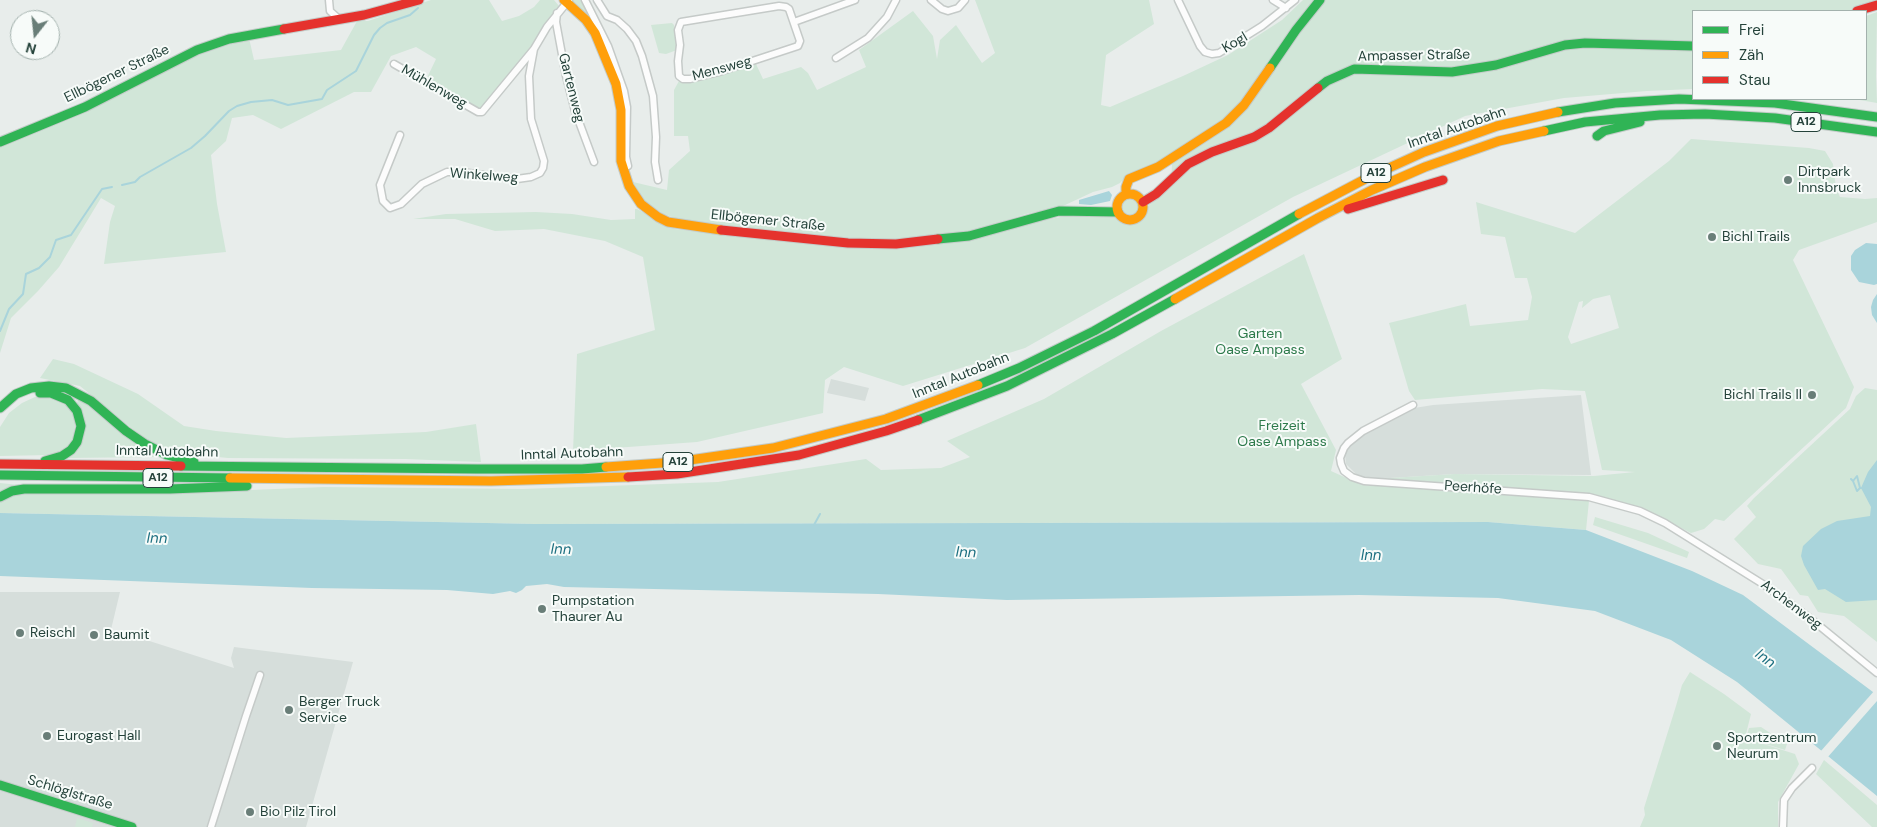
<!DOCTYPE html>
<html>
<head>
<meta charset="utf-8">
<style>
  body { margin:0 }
  #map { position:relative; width:1877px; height:827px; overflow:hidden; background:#e8edeb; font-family:"DM Sans",sans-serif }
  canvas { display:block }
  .legend { position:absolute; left:1692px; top:10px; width:175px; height:90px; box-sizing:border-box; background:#f7fbf9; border:1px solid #a3b1ad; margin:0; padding:6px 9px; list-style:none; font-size:15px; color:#24423a }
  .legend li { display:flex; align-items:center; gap:10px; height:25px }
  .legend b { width:25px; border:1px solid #a3b1ad }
  .north { position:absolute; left:10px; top:10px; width:50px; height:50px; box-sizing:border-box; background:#f7fbf9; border:1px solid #a3b1ad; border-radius:50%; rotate:196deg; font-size:14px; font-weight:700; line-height:20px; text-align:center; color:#24423a }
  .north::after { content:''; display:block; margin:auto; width:18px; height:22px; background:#697e78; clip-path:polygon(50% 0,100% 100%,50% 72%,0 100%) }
</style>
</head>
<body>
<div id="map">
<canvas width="1877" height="827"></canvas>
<ul class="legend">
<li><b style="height:6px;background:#30b455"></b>Frei</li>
<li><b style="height:6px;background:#ff9f0a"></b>Zäh</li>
<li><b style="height:6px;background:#e5322d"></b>Stau</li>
</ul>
<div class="north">N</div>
</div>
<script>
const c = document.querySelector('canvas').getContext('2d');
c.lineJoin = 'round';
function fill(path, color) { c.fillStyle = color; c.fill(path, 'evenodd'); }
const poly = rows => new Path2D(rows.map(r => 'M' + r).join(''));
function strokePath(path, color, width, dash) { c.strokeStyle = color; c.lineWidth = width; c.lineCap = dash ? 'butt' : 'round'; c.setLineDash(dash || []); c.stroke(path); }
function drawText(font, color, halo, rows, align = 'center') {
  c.font = font + ' "DM Sans",sans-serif'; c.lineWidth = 4; c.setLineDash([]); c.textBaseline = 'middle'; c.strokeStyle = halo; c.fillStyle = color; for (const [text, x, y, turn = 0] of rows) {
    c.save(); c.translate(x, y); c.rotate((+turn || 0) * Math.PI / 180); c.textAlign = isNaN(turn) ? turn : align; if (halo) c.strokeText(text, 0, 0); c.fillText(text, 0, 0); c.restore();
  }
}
fill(poly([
  [831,379,869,388,865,401,827,393],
  [1581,395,1591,475,1455,474,1374,479,1359,477,1346,464,1345,455,1350,446,1375,427,1408,409,1433,405],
  [0,592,120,592,109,638,140,638,234,668,231,658,234,647,353,662,306,827,0,827]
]), '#d6dedb');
fill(poly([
  [431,0,489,0,502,21,519,16,534,7,540,0,554,0,559,6,486,111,471,110,425,82,436,59,416,47,391,56,371,92,354,92,281,129,253,115,232,118,226,141,211,155,217,204,226,252,104,264,110,222,115,206,101,198,59,267,38,291,11,318,0,353,0,147,72,118,193,57,249,38,254,60,341,50,357,21,368,21],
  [573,0,582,0,594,23,572,2],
  [975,0,1149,0,1154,24,1106,55,1101,105,1110,107,1183,76,1228,55,1282,20,1303,0,1877,0,1877,3,1853,11,1693,11,1693,89,1647,91,1564,98,1465,116,1293,197,1025,348,903,386,844,367,825,380,823,413,697,442,573,451,577,354,655,330,643,257,605,241,544,229,495,231,455,219,413,219,446,214,536,212,572,214,611,220,635,219,635,209,637,209,675,229,765,239,848,243,969,236,1089,211,1118,211,1117,205,1119,199,1129,194,1135,195,1141,199,1144,210,1171,186,1172,164,1128,175,1120,183,1112,187,1093,192,1063,206,1026,214,971,231,897,240,850,238,683,221,664,214,647,204,633,182,667,190,669,170,690,151,688,136,674,136,674,90,679,81,698,80,756,64,763,79,801,67,808,73,817,90,866,67,859,50,913,11,933,36,937,59,940,40,956,25,982,63,995,53],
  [1877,12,1876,76,1877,103,1854,99,1866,99,1866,16],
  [672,23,674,25,677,50,666,54,659,53,651,25],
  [1691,139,1809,148,1825,151,1833,164,1836,188,1840,197,1865,199,1877,198,1877,222,1799,250,1793,260,1854,387,1846,408,1724,521,1715,519,1704,529,1691,533,1641,508,1589,494,1374,479,1455,474,1594,476,1635,472,1602,470,1585,391,1542,389,1415,400,1409,391,1389,323,1466,304,1470,326,1528,320,1532,297,1527,278,1515,278,1505,237,1481,234,1476,202,1575,233,1669,161],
  [1610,295,1619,328,1571,344,1568,337,1579,302,1583,301,1582,308,1593,299],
  [1304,254,1342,359,1301,384,1336,450,1331,471,1362,485,1467,490,1589,501,1586,530,1488,522,535,524,0,513,0,483,88,492,178,493,324,487,523,489,718,482,866,459,881,470,941,468,970,457,947,441,1044,399,1161,331],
  [53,359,74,364,138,394,184,426,216,431,286,438,426,432,476,424,481,462,405,459,228,458,178,453,145,439,80,386,40,378],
  [1865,388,1877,390,1877,642,1844,616,1818,612,1808,596,1800,595,1781,569,1758,564,1734,539,1756,517,1747,506,1754,498,1850,409,1856,396],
  [47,396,69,405,76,420,73,440,68,446,60,452,50,455,0,456,0,427,9,413,22,403,35,397],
  [81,398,142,448,156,457,67,458,83,433,77,402],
  [1595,517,1648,533,1689,552,1687,558,1593,525],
  [1690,672,1724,694,1751,714,1745,738,1795,754,1799,764,1778,802,1778,827,1640,827,1645,815,1644,808,1676,706,1682,685],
  [1761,727,1787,744,1785,750,1746,738,1749,728],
  [1824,760,1877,805,1877,827,1872,827,1816,774],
  [77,818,93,823,92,827,75,827]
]), '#d1e6d8');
fill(poly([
  [1109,191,1112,195,1110,201,1091,205,1079,204,1079,200],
  [1866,243,1877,244,1877,284,1874,285,1859,282,1851,270,1851,256,1855,250],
  [1877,294,1877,323,1872,315,1871,307,1873,300],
  [1877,460,1877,600,1846,602,1825,589,1818,590,1804,565,1801,556,1803,546,1821,529,1837,521,1870,516,1871,507,1861,488,1868,472],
  [0,513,535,524,1488,522,1586,530,1692,571,1743,595,1877,695,1877,796,1737,682,1671,640,1595,611,1498,598,1359,595,1007,600,878,594,564,587,547,584,526,586,522,590,516,593,510,591,493,594,447,590,312,588,0,576]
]), '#a9d4db');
fill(poly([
  [1875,690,1877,692,1877,701,1827,758,1820,752]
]), '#e8edeb');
strokePath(poly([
  [122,185,135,182,140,177,191,148,205,136,229,111,237,106,251,102,272,100,288,105,322,99,327,90,356,71,374,35,380,28,387,23,410,15,418,8],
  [0,331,9,309,23,294,26,274,39,268,50,257,56,240,71,235,102,189,112,187],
  [1851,479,1853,481,1857,476,1860,488,1861,488],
  [1853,481,1857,491,1860,488],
  [814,525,820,514]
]), '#a9d4db', 2);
const street = poly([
  [329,0,330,11,339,19],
  [585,0,608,46,624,91,627,107,626,157,628,166],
  [597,0,607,16,617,20,627,29,636,41,642,56,653,96,656,137,655,162,658,180],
  [931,0,942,9,948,11,958,8,965,0],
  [1178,0,1200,46,1205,52,1212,54,1219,53,1262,26,1295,0],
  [1273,0,1286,8],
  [779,6,786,7,789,9,800,41,798,46,719,72,690,79,683,79,679,76,678,61,680,45,678,30,681,22,779,6],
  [557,13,556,22,566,76,575,111,594,162],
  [794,22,855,0],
  [836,58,868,38,887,17,896,0],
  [394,64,478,112,482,112,534,49],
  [400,135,380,185,383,201,390,208,401,204,422,184,447,172,460,172,517,179,531,177,540,173,543,168,544,161,531,119,529,76,534,49,547,27,569,0],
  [1413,405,1363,431,1348,443,1344,448,1340,458,1341,464,1344,471,1352,477,1364,481,1589,497,1640,511,1665,523,1766,586,1811,619,1877,673],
  [211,827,246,716,260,675],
  [1783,827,1784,800,1792,788,1812,768]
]);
const fast = poly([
  [1270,68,1296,30,1320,0],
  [1318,88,1327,81,1354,69,1452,72,1496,65,1565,45,1585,43,1693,46],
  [1558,112,1615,103,1679,99,1775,103,1877,117],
  [1544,131,1585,122,1660,115,1705,114,1775,118,1877,132],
  [1597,136,1604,131,1640,122],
  [0,142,85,107,197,50,229,39,284,29],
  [938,239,969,236,1059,211,1118,212],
  [978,385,1019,368,1094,331,1299,214],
  [40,393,51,393,68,400,77,411,81,426,77,442,71,450,62,456,45,461],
  [0,408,16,394,31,388,49,386,66,388,91,401,126,431,145,444,167,455,194,462],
  [918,420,1007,386,1112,334,1175,299],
  [181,466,477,469,582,469,606,467],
  [0,475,230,478],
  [0,497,12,491,24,489,170,489,247,486],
  [0,785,132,827]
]);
const slow = poly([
  [564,0,586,20,595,33,616,84,621,110,621,161,629,186,641,204,658,217,668,222,721,230],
  '1117 207a13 13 0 1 1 26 0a13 13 0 1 1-26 0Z',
  [1126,194,1126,187,1129,179,1158,167,1226,123,1244,105,1270,68],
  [1299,214,1369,177,1424,152,1497,126,1558,112],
  [1175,299,1318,218,1372,190,1425,167,1499,141,1544,131],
  [606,467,676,462,773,448,886,419,978,385],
  [230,478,491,481,628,477]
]);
const jam = poly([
  [1857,11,1877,5],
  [284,29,364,15,419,0],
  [1143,202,1156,194,1188,164,1212,152,1254,137,1269,128,1318,88],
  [1348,209,1443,180],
  [721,230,848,243,896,244,938,239],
  [0,464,181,466],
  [628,477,677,474,799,455,886,431,918,420]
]);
strokePath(street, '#c5cac8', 9);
strokePath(fast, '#c3cbc8', 11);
strokePath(slow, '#c3cbc8', 11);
strokePath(jam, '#c3cbc8', 11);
strokePath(street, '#fcfcfc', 6);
strokePath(fast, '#30b455', 9);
strokePath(slow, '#ff9f0a', 9);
strokePath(jam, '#e5322d', 9);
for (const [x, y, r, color] of [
  [1788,180,5,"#697e78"],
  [1712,237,5,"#697e78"],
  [1812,395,5,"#697e78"],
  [542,609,5,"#697e78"],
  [20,633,5,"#697e78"],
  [94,635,5,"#697e78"],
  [289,710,5,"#697e78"],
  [47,736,5,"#697e78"],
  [1717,746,5,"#697e78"],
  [250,812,5,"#697e78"]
]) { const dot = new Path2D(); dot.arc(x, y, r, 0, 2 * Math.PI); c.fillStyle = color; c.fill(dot); strokePath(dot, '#f7fbf9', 2); }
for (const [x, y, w] of [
  [1806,122,30],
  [1376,173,30],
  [678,462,30],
  [158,478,30]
]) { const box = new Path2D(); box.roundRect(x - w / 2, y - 9.5, w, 19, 4); c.fillStyle = '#f7fbf9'; c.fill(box); strokePath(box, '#24423a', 1); }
drawText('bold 12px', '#24423a', null, [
  ["A12",1806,122],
  ["A12",1376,173],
  ["A12",678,462],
  ["A12",158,478]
]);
drawText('14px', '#24423a', '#f7fbf9', [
  ["Kogl",1235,43,-31],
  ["Ampasser Straße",1414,56,-1],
  ["Mensweg",722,69,-15],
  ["Ellbögener Straße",117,74,-26],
  ["Mühlenweg",434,87,30],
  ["Gartenweg",571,88,76],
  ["Inntal Autobahn",1457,128,-19],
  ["Winkelweg",484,176,4],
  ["Ellbögener Straße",768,221,6],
  ["Inntal Autobahn",961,376,-22],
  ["Inntal Autobahn",167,452,1],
  ["Inntal Autobahn",572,454,-2],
  ["Peerhöfe",1473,488,4],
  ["Archenweg",1791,605,37],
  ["Schlöglstraße",70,793,17]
]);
drawText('14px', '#24423a', '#f7fbf9', [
  ["Dirtpark",1798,172],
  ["Innsbruck",1798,188],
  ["Bichl Trails",1722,237],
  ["Bichl Trails II",1802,395,"right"],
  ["Pumpstation",552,601],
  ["Thaurer Au",552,617],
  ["Reischl",30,633],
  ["Baumit",104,635],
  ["Berger Truck",299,702],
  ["Service",299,718],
  ["Eurogast Hall",57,736],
  ["Sportzentrum",1727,738],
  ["Neurum",1727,754],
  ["Bio Pilz Tirol",260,812]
], 'left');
drawText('14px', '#2d7a4b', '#f7fbf9', [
  ["Garten",1260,334],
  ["Oase Ampass",1260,350],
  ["Freizeit",1282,426],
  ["Oase Ampass",1282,442]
]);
drawText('italic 15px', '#1c6f80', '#f7fbf9', [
  ["Inn",157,539,1],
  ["Inn",561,550,1],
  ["Inn",966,553,2],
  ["Inn",1371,556],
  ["Inn",1765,659,36]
]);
</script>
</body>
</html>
